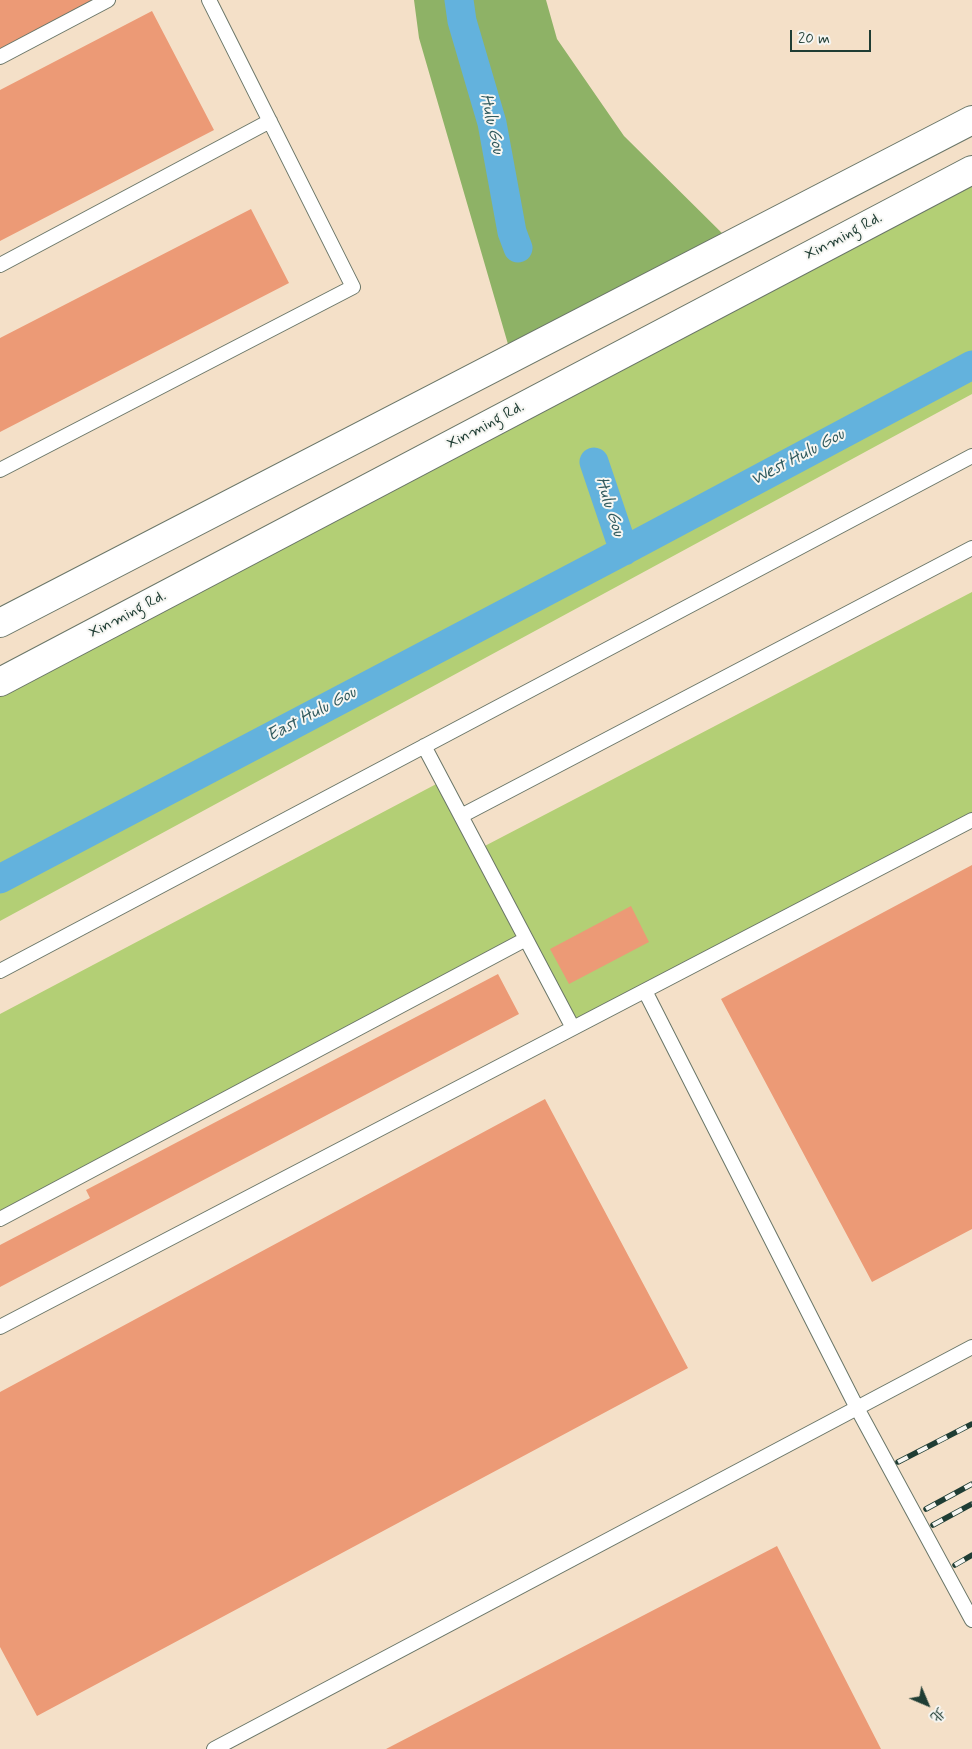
<!DOCTYPE html>
<html>
<head>
<meta charset="utf-8">
<style>
  body { margin:0 }
  #map { position:relative; width:972px; height:1749px; overflow:hidden; background:#f4e0c8; font-family:Mynerve,"LXGW WenKai TC",sans-serif }
  canvas { display:block }
  .north { position:absolute; left:902px; top:1679px; width:50px; height:50px; -webkit-text-stroke:4px #f6f6f2; paint-order:stroke; rotate:135deg; font-size:14px; font-weight:700; line-height:20px; text-align:center; color:#1f3d34 }
  .north::after { content:''; display:block; margin:auto; width:18px; height:22px; background:#1f3d34; clip-path:polygon(50% 0,100% 100%,50% 72%,0 100%) }
  .scale { position:absolute; left:790px; top:30px; width:81px; height:22px; box-sizing:border-box; border:2px solid #1f3d34; border-top:0; padding-left:6px; font-size:15px; line-height:18px; white-space:nowrap; color:#1f3d34; -webkit-text-stroke:4px #f6f6f2; paint-order:stroke }
</style>
</head>
<body>
<div id="map">
<canvas width="972" height="1749"></canvas>
<div class="north">北</div>
<div class="scale">20 m</div>
</div>
<script>
const c = document.querySelector('canvas').getContext('2d');
c.lineJoin = 'round';
function fill(path, color) { c.fillStyle = color; c.fill(path, 'evenodd'); }
const poly = rows => new Path2D(rows.map(r => 'M' + r).join(''));
function strokePath(path, color, width, dash) { c.strokeStyle = color; c.lineWidth = width; c.lineCap = dash ? 'butt' : 'round'; c.setLineDash(dash || []); c.stroke(path); }
function drawText(font, color, halo, rows, align = 'center') {
  c.font = font + ' Mynerve,sans-serif'; c.lineWidth = 4; c.setLineDash([]); c.textBaseline = 'middle'; c.strokeStyle = halo; c.fillStyle = color; for (const [text, x, y, turn = 0] of rows) {
    c.save(); c.translate(x, y); c.rotate((+turn || 0) * Math.PI / 180); c.textAlign = isNaN(turn) ? turn : align; if (halo) c.strokeText(text, 0, 0); c.fillText(text, 0, 0); c.restore();
  }
}
fill(poly([
  [972,170,972,394,0,921,0,682],
  [972,592,972,816,573,1028,526,940,0,1219,0,1014,442,781,479,849]
]), '#b3cf75');
fill(poly([
  [414,0,546,0,557,39,624,136,733,244,512,358,419,38]
]), '#8eb266');
strokePath(poly([
  [459,0,462,21,492,123,512,232,518,248],
  [594,462,624,551],
  [0,879,614,556,972,365]
]), '#63b2dd', 29);
fill(poly([
  [0,0,95,0,0,49],
  [152,11,214,130,0,241,0,90],
  [251,209,289,283,0,432,0,338],
  [972,865,972,1229,872,1282,721,999],
  [631,906,649,942,569,984,550,949],
  [498,974,519,1014,0,1287,0,1245,90,1198,86,1190],
  [545,1099,688,1368,37,1716,0,1647,0,1392],
  [777,1546,881,1749,386,1749]
]), '#ec9a76');
const service = poly([
  [0,57,108,0],
  [0,265,270,121],
  [0,470,353,287,209,0],
  [424,746,461,816,972,548],
  [461,816,573,1028],
  [0,971,972,456],
  [645,991,857,1408,972,1620],
  [0,1219,526,939],
  [0,1327,972,820],
  [214,1749,972,1347]
]);
const primary = poly([
  [0,623,972,120],
  [0,682,972,170]
]);
strokePath(service, '#6a7668', 16);
strokePath(primary, '#6a7668', 30);
strokePath(service, '#fff', 14);
strokePath(primary, '#fff', 28);
const rail = poly([
  [898,1462,972,1424],
  [926,1509,972,1484],
  [933,1525,972,1504],
  [955,1565,972,1555]
]);
strokePath(rail, '#1f3d34', 5.5);
strokePath(rail, '#f6f6f2', 4, [11]);
drawText('16px', '#1f3d34', '#f6f6f2', [
  ["Xinming Rd.",844,237,-28],
  ["Xinming Rd.",486,426,-28],
  ["Xinming Rd.",128,615,-28]
]);
drawText('italic 18px', '#305a5e', '#f6f6f2', [
  ["Hulu Gou",491,124,77],
  ["West Hulu Gou",798,458,-28],
  ["Hulu Gou",609,507,72],
  ["East Hulu Gou",312,715,-28]
]);
</script>
</body>
</html>
